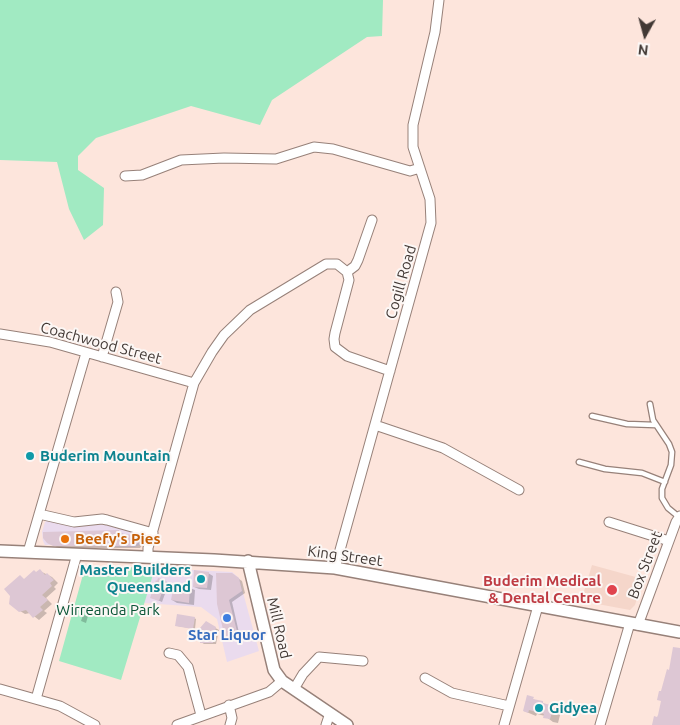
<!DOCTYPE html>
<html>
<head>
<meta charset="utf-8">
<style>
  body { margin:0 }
  #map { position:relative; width:680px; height:725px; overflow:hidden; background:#fde5dc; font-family:Ubuntu,sans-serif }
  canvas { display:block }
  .north { position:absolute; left:620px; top:10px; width:50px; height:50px; -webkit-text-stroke:4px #fcf7f5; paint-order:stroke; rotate:187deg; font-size:14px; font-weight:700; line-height:20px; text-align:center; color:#423935 }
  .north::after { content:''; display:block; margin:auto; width:18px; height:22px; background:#423935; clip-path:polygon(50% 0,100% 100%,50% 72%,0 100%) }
</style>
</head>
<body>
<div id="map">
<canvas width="680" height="725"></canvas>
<div class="north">N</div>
</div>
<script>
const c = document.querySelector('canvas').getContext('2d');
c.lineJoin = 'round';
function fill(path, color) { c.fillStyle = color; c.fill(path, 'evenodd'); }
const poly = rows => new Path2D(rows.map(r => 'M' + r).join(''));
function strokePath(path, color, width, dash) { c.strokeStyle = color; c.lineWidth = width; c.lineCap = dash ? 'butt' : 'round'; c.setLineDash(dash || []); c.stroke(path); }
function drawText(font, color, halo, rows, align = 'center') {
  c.font = font + ' Ubuntu,sans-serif'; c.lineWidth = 4; c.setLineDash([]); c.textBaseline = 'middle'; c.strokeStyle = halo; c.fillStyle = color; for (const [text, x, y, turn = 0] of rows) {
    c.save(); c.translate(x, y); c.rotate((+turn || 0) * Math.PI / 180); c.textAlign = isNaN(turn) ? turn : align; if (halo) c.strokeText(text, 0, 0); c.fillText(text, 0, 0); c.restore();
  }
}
fill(poly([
  [48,520,76,527,99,524,109,525,142,535,141,544,135,547,45,545,43,541,42,532,45,522],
  [155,568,232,572,239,578,259,651,227,662,217,619,201,607,144,603]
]), '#eadbee');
fill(poly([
  [592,565,643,579,635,605,630,610,581,601]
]), '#f5d6ca');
fill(poly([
  [0,0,383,0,382,36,367,37,272,100,260,125,191,106,96,138,78,156,78,170,104,188,103,225,84,240,69,209,57,162,0,160],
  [88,566,155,568,121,680,59,661,84,571]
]), '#a1eac2');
fill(poly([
  [119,531,123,534,139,537,144,540,143,544,140,548,59,548,53,545],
  [40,571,52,577,58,583,54,587,56,589,46,598,52,604,44,611,47,613,39,620,30,613,25,614,20,611,20,577,25,580],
  [208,573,213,576,211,590,199,589,194,587],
  [236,577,242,581,245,593,232,602,240,637,230,639,226,637,218,604],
  [165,581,169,583,162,602,155,599],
  [175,587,190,588,195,590,194,605,177,603,172,600],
  [83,615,88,616,86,623,81,621],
  [194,618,196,619,195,629,177,626],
  [206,623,219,630,216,644,204,644,201,642],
  [528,697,561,711,558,723,553,722,545,716,537,714,536,716,524,711]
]), '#0003');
fill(poly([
  [119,530,119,533,139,536,139,542,134,546,53,546,47,543,43,538,43,532],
  [40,569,45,575,47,573,54,580,50,583,52,586,42,595,48,600,40,607,43,610,33,618,26,610,19,612,9,604,10,596,4,589,20,575,24,579,34,570,36,572],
  [194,570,209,572,207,588,193,587],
  [216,573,232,573,239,578,242,591,229,600,238,635,225,638,217,604],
  [158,578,166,580,159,601,150,598,156,580,157,581],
  [174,585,190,586,189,603,171,600],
  [177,614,195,617,193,629,175,626],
  [206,621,216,627,213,643,200,643,200,628],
  [673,647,680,648,680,725,652,725,654,716,657,717,658,715,661,701,657,700,659,691,661,691,667,669,669,670],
  [527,695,534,697,533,699,543,701,543,703,554,706,550,719,543,718,544,714,529,710,528,713,523,711]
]), '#ddc7d4');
const lane = poly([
  [650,404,653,420,669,444,672,452,671,465,662,489,662,498,668,508,679,517],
  [592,416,627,424,655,425],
  [579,462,605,469,642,473,665,482]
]);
const street = poly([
  [125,176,142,175,181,160,224,158,276,159,314,147,333,149,410,171,420,168],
  [347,272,355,266,358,260,372,220],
  [0,334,50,342,194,383],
  [102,357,118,302,116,292],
  [375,425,443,448,519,490],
  [39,514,74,522,102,519,107,520,153,533],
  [609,522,669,541],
  [28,552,86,353],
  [148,557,148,548,194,383,212,352,224,335,250,310,326,264,337,264,347,272,349,280,335,333,334,339,335,347,347,356,390,371],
  [335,568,431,223,430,199,413,147,413,125,435,32,439,0],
  [638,625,676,522,680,516],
  [169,653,178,655,188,667,201,715],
  [425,678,452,693,509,706],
  [0,689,60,706,95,725],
  [294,689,303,674,319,657,363,661],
  [36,699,77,554],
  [229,705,232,718,230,725],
  [177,725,269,692,282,681],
  [326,725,330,713],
  [504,725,538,606],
  [600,725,630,623]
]);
const secondary = poly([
  [0,551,214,560,335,568,680,632],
  [248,561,274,670,282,681,347,725]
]);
strokePath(lane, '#978179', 7);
strokePath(street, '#978179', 11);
strokePath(secondary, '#978179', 14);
strokePath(lane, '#fff', 4.5);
strokePath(street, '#fff', 9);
strokePath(secondary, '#fff', 11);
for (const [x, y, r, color] of [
  [30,456,5,"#0f9aa8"],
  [65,539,5,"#e8710a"],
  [201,579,5,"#0f9aa8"],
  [612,590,6,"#e0444e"],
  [227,618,5,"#3f7fe0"],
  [539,708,5,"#0f9aa8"]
]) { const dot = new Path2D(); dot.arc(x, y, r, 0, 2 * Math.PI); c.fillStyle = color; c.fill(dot); strokePath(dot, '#fcf7f5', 2); }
drawText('15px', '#423935', '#fcf7f5', [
  ["Cogill Road",401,282,-74],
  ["Coachwood Street",101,343,15],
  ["King Street",345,556,8],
  ["Box Street",645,565,-69],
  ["Mill Road",279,628,77]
]);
drawText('bold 15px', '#0d838f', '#fcf7f5', [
  ["Buderim Mountain",40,456],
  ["Master Builders",191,570,"right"],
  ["Queensland",191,587,"right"],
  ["Gidyea",549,708]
], 'left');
drawText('bold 15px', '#c56008', '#fcf7f5', [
  ["Beefy's Pies",75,539]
], 'left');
drawText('bold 15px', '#be3a42', '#fcf7f5', [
  ["Buderim Medical",601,581],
  ["& Dental Centre",601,598]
], 'right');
drawText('15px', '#075435', '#fcf7f5', [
  ["Wirreanda Park",108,610]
]);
drawText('bold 15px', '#366cbe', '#fcf7f5', [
  ["Star Liquor",227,635]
]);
</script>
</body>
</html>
